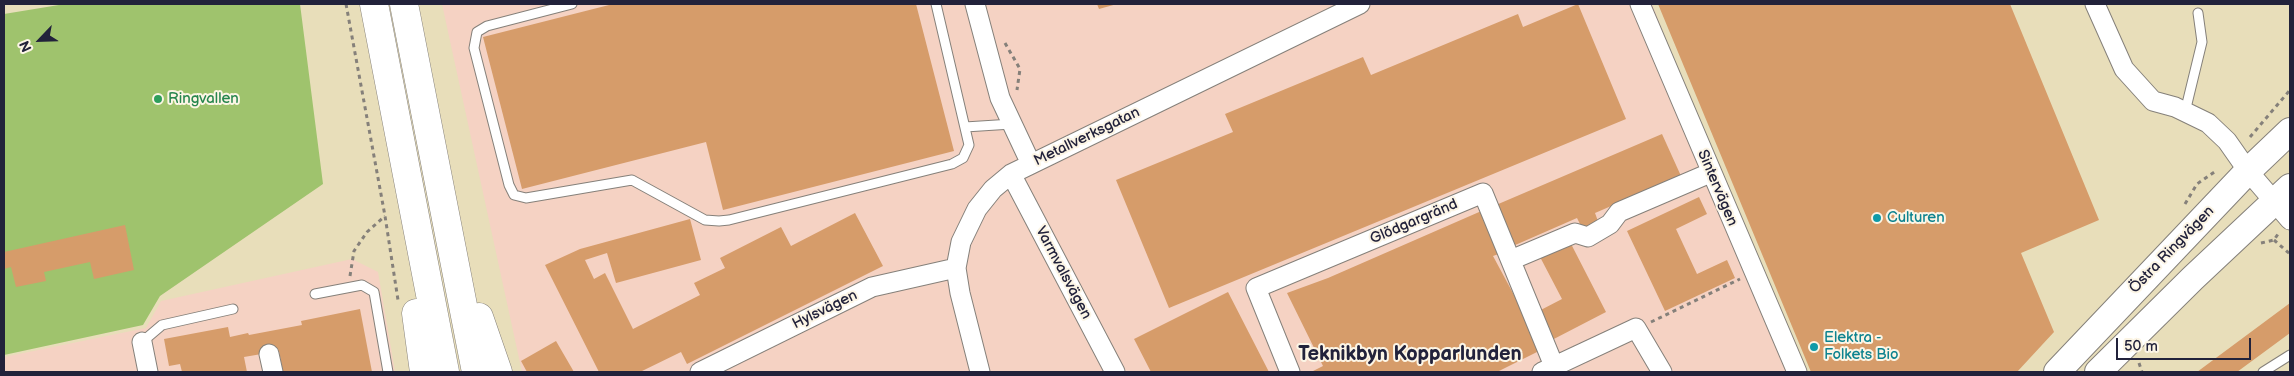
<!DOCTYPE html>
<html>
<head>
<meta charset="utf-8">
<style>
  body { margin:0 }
  #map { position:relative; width:2294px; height:376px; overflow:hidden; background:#e8deba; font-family:"Balsamiq Sans",sans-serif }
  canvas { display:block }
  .frame { position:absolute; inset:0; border:5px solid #22223b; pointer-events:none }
  .north { position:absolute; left:15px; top:15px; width:50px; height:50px; -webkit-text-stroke:4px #fcf5e5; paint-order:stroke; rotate:246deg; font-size:14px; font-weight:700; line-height:20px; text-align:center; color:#22223b }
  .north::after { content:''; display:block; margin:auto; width:18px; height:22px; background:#22223b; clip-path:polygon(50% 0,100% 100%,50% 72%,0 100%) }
  .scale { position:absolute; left:2116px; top:338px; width:135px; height:22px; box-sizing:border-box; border:2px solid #22223b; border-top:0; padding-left:6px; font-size:15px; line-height:18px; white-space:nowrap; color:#22223b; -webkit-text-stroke:4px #fcf5e5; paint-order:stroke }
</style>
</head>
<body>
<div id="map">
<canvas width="2294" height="376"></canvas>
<div class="frame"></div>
<div class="north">N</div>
<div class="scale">50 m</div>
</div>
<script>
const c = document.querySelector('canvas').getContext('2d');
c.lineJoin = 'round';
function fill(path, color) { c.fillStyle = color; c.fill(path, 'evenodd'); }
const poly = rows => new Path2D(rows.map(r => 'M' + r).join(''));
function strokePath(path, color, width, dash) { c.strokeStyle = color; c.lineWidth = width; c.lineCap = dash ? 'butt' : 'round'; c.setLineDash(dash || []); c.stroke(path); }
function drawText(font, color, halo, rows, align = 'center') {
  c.font = font + ' "Balsamiq Sans",sans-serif'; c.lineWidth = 4; c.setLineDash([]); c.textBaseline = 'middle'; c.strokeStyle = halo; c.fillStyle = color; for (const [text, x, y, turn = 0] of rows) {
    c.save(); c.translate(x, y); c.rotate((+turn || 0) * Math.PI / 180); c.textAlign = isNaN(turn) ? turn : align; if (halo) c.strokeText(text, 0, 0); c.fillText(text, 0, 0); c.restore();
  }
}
fill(poly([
  [442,4,1652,4,1796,372,522,372],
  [352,259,378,272,395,372,4,372,4,357,146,328,161,301]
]), '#f5d2c3');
fill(poly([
  [65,4,300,4,323,184,160,296,143,325,4,355,4,14]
]), '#9fc36d');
fill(poly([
  [613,4,916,4,954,151,723,210,706,142,522,189,483,37],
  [1097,4,1117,4,1099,9],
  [1578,4,1626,119,1169,308,1116,180,1233,132,1225,114,1363,57,1371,75,1518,14,1523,27],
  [1658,4,2010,4,2099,220,2021,253,2054,332,2017,372,1811,372],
  [1662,134,1681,176,1595,213,1599,224,1583,230,1577,218,1513,246,1496,205],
  [1699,197,1707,214,1676,229,1697,274,1727,260,1735,278,1665,311,1627,231],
  [1486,209,1504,252,1493,256,1543,349,1497,372,1311,372,1323,366,1287,293,1328,278],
  [855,213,883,266,687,364,681,352,640,372,599,372,545,265,580,249,690,219,701,260,616,283,607,253,585,260,594,279,605,273,633,329,700,295,694,283,725,268,720,258,781,227,791,246],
  [125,225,134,270,94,279,90,262,44,272,46,281,16,287,11,267,4,269,4,252],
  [1569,240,1606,312,1550,341,1535,313,1562,299,1539,255],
  [1228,292,1269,372,1151,372,1134,339],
  [2290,303,2290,333,2237,372,2197,372],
  [360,309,372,372,283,372,279,351,244,357,247,372,182,372,180,364,169,366,164,339,228,327,230,337,248,333,249,335,302,325,301,321],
  [556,341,574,372,527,372,521,361]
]), '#d69c6a');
const service = poly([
  [572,4,487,26,477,32,474,48,509,185,514,195,526,198,632,180,705,220,719,221,729,220,952,164,963,158,969,145,936,4],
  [2185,112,2202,42,2198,13],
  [965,127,1012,124],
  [315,294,362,285,374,292,388,372],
  [142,342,162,325,233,309],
  [2263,372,2290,355]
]);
const minor = poly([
  [975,4,1000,98,1031,164],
  [1640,4,1797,372],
  [2095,4,2124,69,2153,101,2175,107,2208,123,2227,141,2248,171,2290,220],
  [1011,174,1115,372],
  [1511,260,1575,233,1588,237,1610,224,1619,212,1710,173],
  [142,342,148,372],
  [269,354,273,372],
  [700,372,872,287,956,268],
  [980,372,960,293,956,268,961,242,977,209,993,189,1011,174,1360,4],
  [1290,372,1256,288,1483,193,1554,366],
  [1542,372,1636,328,1662,372]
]);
const secondary = poly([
  [2057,372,2248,171,2290,131],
  [2098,372,2193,278,2290,187]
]);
const motorway = poly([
  [374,4,445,372],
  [404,4,476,372],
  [416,313,424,372],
  [479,317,498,372]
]);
strokePath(service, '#85807a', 11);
strokePath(minor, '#85807a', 21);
strokePath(secondary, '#85807a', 28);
strokePath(motorway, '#85807a', 29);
strokePath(poly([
  [346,4,385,216,398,300],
  [1005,43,1020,69,1017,90],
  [2250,137,2290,90],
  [2185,204,2197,184,2216,171],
  [2274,240,2290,254],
  [2261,243,2274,240,2278,234],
  [350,276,354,251,367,232,385,216],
  [1651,322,1740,279],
  [2139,363,2142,372]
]), '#85807a', 3, [4, 4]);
strokePath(service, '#fff', 9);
strokePath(minor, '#fff', 19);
strokePath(secondary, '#fff', 26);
strokePath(motorway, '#fff', 28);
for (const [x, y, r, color] of [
  [158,99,5,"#2e9e5b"],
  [1877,218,5,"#0f9aa8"],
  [1814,347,5,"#0f9aa8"]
]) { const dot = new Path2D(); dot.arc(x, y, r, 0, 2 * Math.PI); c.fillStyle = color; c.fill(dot); strokePath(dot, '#fcf5e5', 2); }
drawText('15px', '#27864d', '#fcf5e5', [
  ["Ringvallen",168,99]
], 'left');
drawText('15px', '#22223b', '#fcf5e5', [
  ["Metallverksgatan",1087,137,-26],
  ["Sintervägen",1717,188,67],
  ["Glödgargränd",1414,222,-23],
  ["Östra Ringvägen",2172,250,-46],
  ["Varmvalsvägen",1063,273,62],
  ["Hylsvägen",825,310,-26]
]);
drawText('15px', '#0d838f', '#fcf5e5', [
  ["Culturen",1887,218],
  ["Elektra -",1824,338],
  ["Folkets Bio",1824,355]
], 'left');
drawText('bold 20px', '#22223b', '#fcf5e5', [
  ["Teknikbyn Kopparlunden",1410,355]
]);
</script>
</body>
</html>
